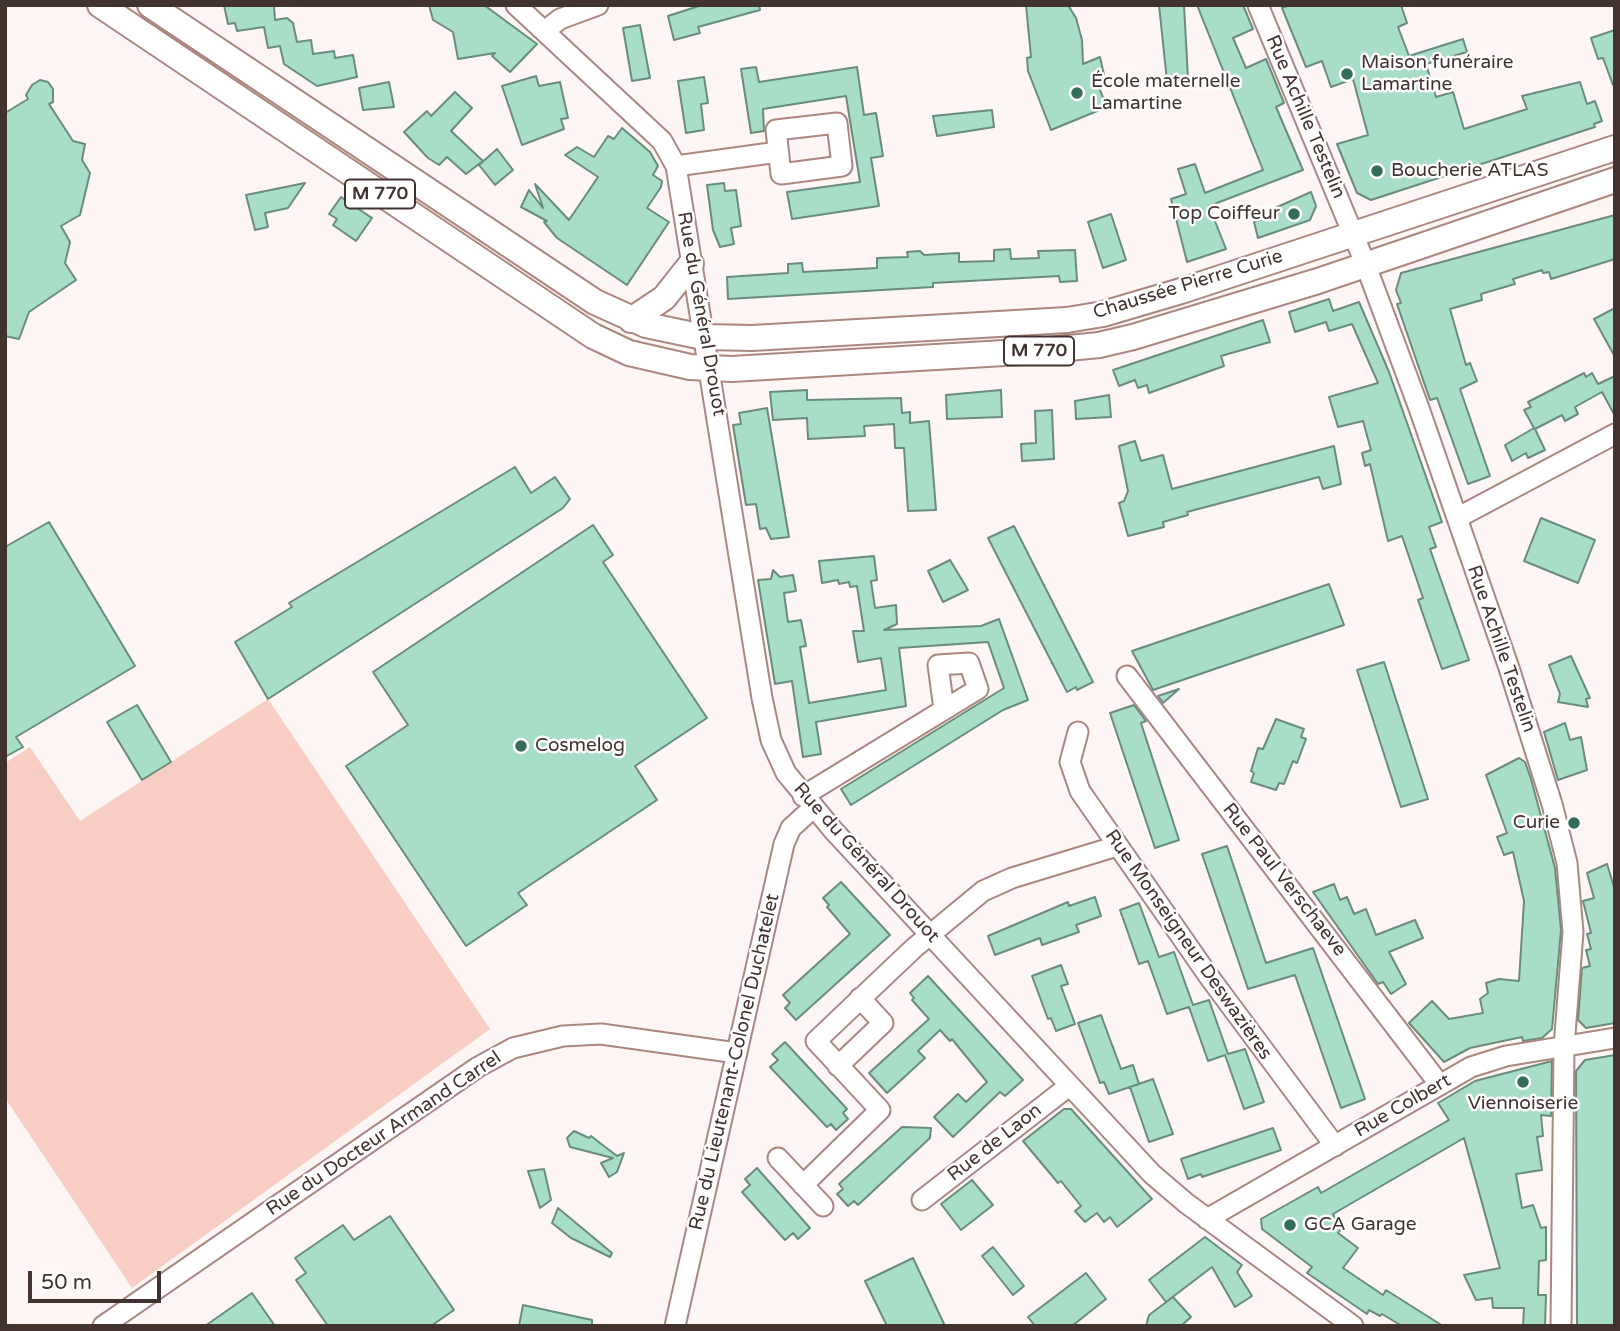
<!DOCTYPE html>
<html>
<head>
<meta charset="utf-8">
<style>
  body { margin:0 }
  #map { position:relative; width:1620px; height:1331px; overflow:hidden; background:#fef6f4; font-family:"Varela Round",sans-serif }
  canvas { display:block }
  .frame { position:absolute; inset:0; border:7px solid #42332f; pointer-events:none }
  .scale { position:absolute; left:28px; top:1271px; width:133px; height:32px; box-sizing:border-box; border:4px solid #42332f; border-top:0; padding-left:9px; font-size:21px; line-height:24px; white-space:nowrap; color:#42332f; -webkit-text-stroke:5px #fff; paint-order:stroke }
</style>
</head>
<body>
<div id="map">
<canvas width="1620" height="1331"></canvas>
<div class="frame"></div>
<div class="scale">50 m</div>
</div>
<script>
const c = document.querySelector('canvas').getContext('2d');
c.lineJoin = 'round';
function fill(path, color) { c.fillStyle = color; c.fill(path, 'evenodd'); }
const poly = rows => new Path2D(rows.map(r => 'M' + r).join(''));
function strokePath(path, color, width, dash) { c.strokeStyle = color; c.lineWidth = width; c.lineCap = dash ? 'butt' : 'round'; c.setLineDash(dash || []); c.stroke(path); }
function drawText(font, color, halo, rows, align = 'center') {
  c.font = font + ' "Varela Round",sans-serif'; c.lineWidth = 5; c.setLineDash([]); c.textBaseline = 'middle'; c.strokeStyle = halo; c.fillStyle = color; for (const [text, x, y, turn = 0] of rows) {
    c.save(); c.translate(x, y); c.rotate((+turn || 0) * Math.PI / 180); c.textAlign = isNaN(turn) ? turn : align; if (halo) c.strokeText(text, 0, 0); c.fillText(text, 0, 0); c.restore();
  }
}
fill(poly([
  [268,699,490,1029,132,1288,5,1098,5,763,30,747,80,821]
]), '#f8cdc3');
const building = poly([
  [224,5,274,5,275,20,287,18,293,23,297,42,311,40,313,54,334,51,335,58,353,55,357,77,317,86,284,64,280,46,268,48,264,27,237,31,235,23,228,24,224,5],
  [429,5,484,5,537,44,510,72,492,56,495,53,458,59,453,32,433,20,429,5],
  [702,5,759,5,760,10,698,27,700,33,674,40,668,16,702,5],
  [1026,5,1068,5,1076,18,1082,40,1083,64,1100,57,1105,79,1097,83,1107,107,1051,130,1028,71,1027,58,1031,57,1026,5],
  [1159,5,1184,5,1188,78,1167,81,1159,5],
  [1197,5,1243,5,1253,29,1233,38,1246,68,1266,59,1284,103,1276,107,1303,170,1209,206,1226,249,1187,262,1171,199,1186,194,1178,169,1195,164,1205,193,1263,170,1197,5],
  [1290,5,1401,5,1407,23,1398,27,1409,56,1463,39,1467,52,1426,64,1436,97,1453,92,1464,129,1527,109,1522,96,1580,82,1587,104,1595,101,1602,121,1594,124,1595,127,1371,200,1357,193,1337,144,1368,135,1353,79,1331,87,1322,61,1306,67,1282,8,1290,5],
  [640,25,650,78,632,81,623,28,640,25],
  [1615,30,1615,85,1613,85,1603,58,1598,59,1591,38,1615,30],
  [756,67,759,82,857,67,864,115,876,113,883,156,871,158,879,206,792,219,787,192,860,182,846,96,763,109,764,131,751,133,741,69,756,67],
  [536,76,539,86,560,82,568,118,561,119,564,129,522,145,502,86,536,76],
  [704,77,708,103,701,104,704,130,686,133,678,81,704,77],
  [40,80,48,82,53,89,53,102,49,104,73,141,85,144,82,160,90,173,80,215,61,226,70,242,65,263,76,280,29,312,19,339,5,336,5,113,28,99,26,95,32,85,40,80],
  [389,82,394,107,363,110,359,88,389,82],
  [455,92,472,108,451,131,483,161,466,174,447,157,439,165,428,158,404,132,427,111,431,116,455,92],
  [992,110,994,127,937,136,933,116,992,110],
  [622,128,650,152,658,166,653,175,662,181,661,187,647,208,669,222,627,285,557,238,544,222,547,221,521,207,529,190,543,208,535,184,569,220,598,177,565,155,577,147,594,157,608,136,614,139,622,128],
  [497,149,513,170,495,185,479,165,497,149],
  [305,183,288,208,265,213,268,227,255,230,246,195,305,183],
  [724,183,725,191,736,190,741,226,731,228,734,244,720,247,713,230,707,185,724,183],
  [1311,192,1316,206,1310,220,1258,238,1254,222,1278,214,1275,208,1311,192],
  [341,197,372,218,356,241,333,225,337,219,329,214,341,197],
  [1111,214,1126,260,1103,268,1088,222,1111,214],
  [1615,215,1615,259,1551,279,1549,272,1543,273,1542,270,1513,279,1515,284,1481,294,1482,300,1450,309,1466,365,1470,363,1477,381,1460,389,1490,476,1468,484,1437,398,1430,400,1397,304,1401,303,1396,290,1401,273,1615,215],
  [1010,249,1011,259,1039,258,1038,251,1075,250,1077,281,1060,282,1059,276,933,283,933,287,728,299,727,277,788,273,788,264,802,263,803,272,877,268,877,258,908,257,907,252,920,251,924,255,959,253,959,262,994,261,994,250,1010,249],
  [1329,299,1333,311,1359,302,1389,372,1442,522,1429,527,1436,547,1430,549,1469,660,1442,669,1418,600,1423,598,1402,536,1388,541,1370,464,1365,466,1362,453,1371,450,1363,421,1338,427,1329,397,1378,383,1352,324,1329,331,1326,322,1295,332,1289,312,1329,299],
  [1615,308,1615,357,1594,319,1615,308],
  [1263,320,1270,342,1221,356,1224,366,1149,393,1147,385,1138,388,1135,380,1119,386,1113,370,1263,320],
  [1584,373,1586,377,1592,373,1598,384,1615,376,1615,416,1602,392,1575,407,1578,414,1565,421,1562,415,1535,429,1545,450,1528,458,1526,453,1512,461,1505,445,1534,428,1524,410,1531,407,1528,402,1584,373],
  [807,390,807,400,901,398,902,413,910,412,910,423,929,421,936,510,908,511,904,448,895,448,894,424,864,426,865,436,808,439,807,418,773,420,770,392,807,390],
  [1001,390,1002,417,947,419,946,395,1001,390],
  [1109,395,1111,417,1076,419,1075,401,1109,395],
  [767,408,789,537,771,539,766,528,760,529,756,504,746,505,733,425,741,424,739,413,767,408],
  [1052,410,1054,459,1022,461,1021,444,1036,443,1035,411,1052,410],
  [1135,441,1141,461,1163,455,1172,489,1334,446,1341,484,1323,489,1319,477,1187,512,1188,515,1163,522,1164,527,1128,536,1119,503,1124,501,1128,491,1119,446,1135,441],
  [515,467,531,493,555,477,570,499,563,508,268,699,235,642,292,607,289,603,515,467],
  [1541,518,1595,540,1578,583,1524,561,1541,518],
  [49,522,135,666,16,737,23,747,5,757,5,547,49,522],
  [593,525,613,555,603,562,707,718,635,766,657,800,518,893,527,905,466,946,346,766,408,725,373,672,593,525],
  [1014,526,1093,682,1077,690,1076,687,1067,692,988,538,1014,526],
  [874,556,877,580,871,581,875,608,896,605,897,624,884,630,981,626,999,619,1028,700,1003,710,851,805,841,789,1004,688,988,642,899,648,906,706,816,722,821,754,803,757,792,681,775,684,758,580,771,579,773,570,780,577,793,575,796,591,784,593,788,622,801,620,806,646,800,647,809,703,886,690,881,658,858,662,853,631,864,631,857,586,850,587,849,582,839,584,838,580,822,583,819,561,874,556],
  [950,560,968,590,943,602,928,571,950,560],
  [1329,584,1344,625,1153,690,1132,651,1329,584],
  [1571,656,1590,698,1586,699,1588,707,1558,702,1560,694,1549,665,1571,656],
  [1384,662,1428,799,1401,807,1357,670,1384,662],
  [1179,689,1163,703,1158,696,1179,689],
  [137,705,171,762,142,780,107,722,137,705],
  [1134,705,1146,721,1141,723,1179,840,1155,848,1110,713,1134,705],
  [1276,719,1304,729,1301,737,1306,739,1297,763,1293,761,1284,784,1279,783,1276,790,1251,782,1254,773,1251,771,1258,748,1263,749,1276,719],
  [1565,723,1570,740,1581,737,1587,770,1558,780,1544,732,1565,723],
  [1519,758,1525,762,1531,779,1555,868,1561,930,1552,1029,1542,1038,1523,1041,1522,1037,1470,1048,1444,1062,1409,1023,1432,1001,1449,1019,1483,1013,1480,999,1488,993,1486,983,1499,979,1519,981,1524,901,1513,852,1504,855,1497,837,1507,833,1486,775,1519,758],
  [1227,846,1266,963,1313,948,1365,1099,1341,1108,1295,975,1248,989,1202,854,1227,846],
  [1607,864,1615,890,1615,1023,1586,1028,1578,1020,1582,968,1590,966,1586,950,1591,949,1587,934,1591,933,1583,901,1594,898,1587,873,1607,864],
  [841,882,890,935,796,1020,785,1008,790,1003,783,995,850,934,827,907,829,905,823,898,841,882],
  [1334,884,1340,900,1347,897,1354,914,1366,909,1376,935,1415,920,1423,938,1389,952,1406,984,1391,994,1383,982,1378,984,1313,892,1334,884],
  [1095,897,1101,916,1076,925,1079,932,1042,945,1040,938,995,955,988,936,1068,902,1069,906,1095,897],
  [1139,903,1159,957,1174,952,1193,1005,1209,1000,1228,1054,1245,1049,1264,1102,1244,1109,1225,1055,1208,1061,1189,1007,1167,1014,1148,961,1139,964,1120,910,1139,903],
  [1061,965,1068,984,1061,986,1075,1024,1056,1031,1051,1018,1048,1019,1032,976,1061,965],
  [928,976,1023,1080,1005,1096,1000,1092,953,1137,934,1117,958,1094,966,1102,987,1082,952,1039,950,1041,940,1030,918,1051,925,1058,887,1093,869,1073,929,1019,912,1000,914,998,910,993,928,976],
  [1101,1015,1121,1069,1133,1065,1139,1084,1109,1094,1104,1082,1100,1083,1078,1023,1101,1015],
  [785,1042,847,1109,843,1113,848,1119,836,1130,831,1124,827,1127,770,1067,778,1060,772,1054,785,1042],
  [1615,1055,1615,1326,1577,1326,1576,1071,1585,1060,1615,1055],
  [1552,1061,1551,1116,1541,1115,1543,1136,1537,1137,1542,1170,1516,1174,1522,1208,1533,1205,1541,1228,1546,1227,1546,1260,1539,1261,1538,1295,1546,1295,1545,1326,1523,1326,1524,1308,1493,1308,1492,1298,1476,1300,1464,1275,1500,1268,1464,1138,1333,1214,1341,1229,1338,1233,1358,1248,1343,1268,1383,1295,1386,1290,1443,1326,1402,1326,1382,1314,1380,1316,1369,1310,1367,1314,1307,1273,1312,1267,1262,1229,1261,1219,1318,1187,1321,1193,1449,1120,1438,1103,1475,1081,1552,1061],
  [1153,1079,1173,1134,1149,1142,1130,1087,1153,1079],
  [1064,1109,1071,1109,1152,1199,1117,1227,1110,1217,1104,1222,1097,1213,1085,1222,1075,1211,1081,1206,1061,1181,1058,1183,1023,1141,1064,1109],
  [902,1127,931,1128,930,1138,858,1205,854,1201,848,1206,837,1194,843,1189,839,1184,902,1127],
  [1273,1128,1281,1150,1202,1177,1201,1174,1188,1179,1181,1159,1273,1128],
  [574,1131,589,1138,591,1136,617,1156,624,1153,617,1172,609,1177,601,1163,613,1158,570,1147,567,1138,574,1131],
  [757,1168,810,1228,798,1239,793,1233,785,1240,742,1192,750,1185,745,1179,757,1168],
  [544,1169,551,1200,540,1208,528,1171,544,1169],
  [972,1180,993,1205,961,1230,941,1204,972,1180],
  [558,1208,612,1253,610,1257,571,1238,552,1223,558,1208],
  [390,1216,454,1310,431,1326,328,1326,296,1280,306,1273,295,1258,343,1225,354,1240,390,1216],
  [1205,1237,1242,1265,1237,1272,1252,1296,1235,1307,1212,1267,1166,1302,1149,1280,1205,1237],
  [993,1247,1024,1286,1013,1295,982,1256,993,1247],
  [913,1258,945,1326,887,1326,865,1281,913,1258],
  [1086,1273,1106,1299,1072,1326,1035,1326,1028,1317,1086,1273],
  [252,1293,275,1326,205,1326,252,1293],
  [1173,1297,1191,1317,1181,1326,1146,1326,1149,1315,1173,1297],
  [523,1305,592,1320,592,1326,519,1326,523,1305]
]);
fill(building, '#a8dec5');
strokePath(building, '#698c7b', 2);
const minor = poly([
  [516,5,662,141,676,166,762,698,771,740,786,773,833,830,1152,1174,1186,1203,1353,1326],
  [1258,5,1365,263,1420,411,1509,668,1552,804,1567,863,1573,932,1564,1047,1561,1326],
  [546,30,560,19,598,5],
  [837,123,842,166,781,174,776,130,837,123],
  [676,166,778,152],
  [1457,518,1615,434],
  [1127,676,1440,1085],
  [1078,732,1070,762,1080,791,1210,978,1335,1146],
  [803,796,978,689,969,663,938,665,944,709],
  [838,1066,883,1023,860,998],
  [778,1158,823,1206],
  [803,1185,880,1110,816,1041,914,948,983,891,1012,878,1117,846],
  [922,1200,1069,1086],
  [1207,1219,1471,1067,1506,1056,1615,1038],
  [103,1326,478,1067,513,1048,563,1036,601,1034,737,1053],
  [675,1326,784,844,791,828,813,808]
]);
const major = poly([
  [100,5,593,336,629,353,690,367,732,369,1038,351,1099,345,1133,337,1318,281,1615,180],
  [150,5,595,302,646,325,703,337,752,338,981,325,1067,320,1103,314,1181,291,1615,148],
  [631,320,664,298,691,264]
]);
strokePath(minor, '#ab877f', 23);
strokePath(major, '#ab877f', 28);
strokePath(minor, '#fff', 19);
strokePath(major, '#fff', 24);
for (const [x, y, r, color] of [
  [1347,74,7,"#356e56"],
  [1077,93,7,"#356e56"],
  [1377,171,7,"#356e56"],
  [1294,214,7,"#356e56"],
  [521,746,7,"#356e56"],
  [1574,823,7,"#356e56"],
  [1523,1082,7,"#356e56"],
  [1290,1225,7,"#356e56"]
]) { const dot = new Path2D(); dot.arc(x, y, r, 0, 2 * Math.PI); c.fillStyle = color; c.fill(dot); strokePath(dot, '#fff', 2.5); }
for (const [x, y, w] of [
  [380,194,70],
  [1039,351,70]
]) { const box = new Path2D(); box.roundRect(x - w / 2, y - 14.5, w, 29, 5); c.fillStyle = '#fff'; c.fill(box); strokePath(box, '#42332f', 2); }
drawText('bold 18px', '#42332f', null, [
  ["M 770",380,194],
  ["M 770",1039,351]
]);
drawText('19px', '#42332f', '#fff', [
  ["Maison funéraire",1361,63],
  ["Lamartine",1361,85],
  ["École maternelle",1091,82],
  ["Lamartine",1091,104],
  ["Boucherie ATLAS",1391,171],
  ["Top Coiffeur",1280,214,"right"],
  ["Cosmelog",535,746],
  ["Curie",1560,823,"right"],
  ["Viennoiserie",1523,1104,"center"],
  ["GCA Garage",1304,1225]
], 'left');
drawText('19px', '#42332f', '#fff', [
  ["Rue Achille Testelin",1305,117,67],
  ["Chaussée Pierre Curie",1188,285,-17],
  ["Rue du Général Drouot",701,314,80],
  ["Rue Achille Testelin",1501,649,71],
  ["Rue du Général Drouot",866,863,48],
  ["Rue Paul Verschaeve",1284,880,52],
  ["Rue Monseigneur Deswazières",1188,945,55],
  ["Rue du Lieutenant-Colonel Duchatelet",735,1062,-77],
  ["Rue Colbert",1403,1106,-30],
  ["Rue du Docteur Armand Carrel",384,1134,-34],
  ["Rue de Laon",995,1143,-38]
]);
</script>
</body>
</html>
